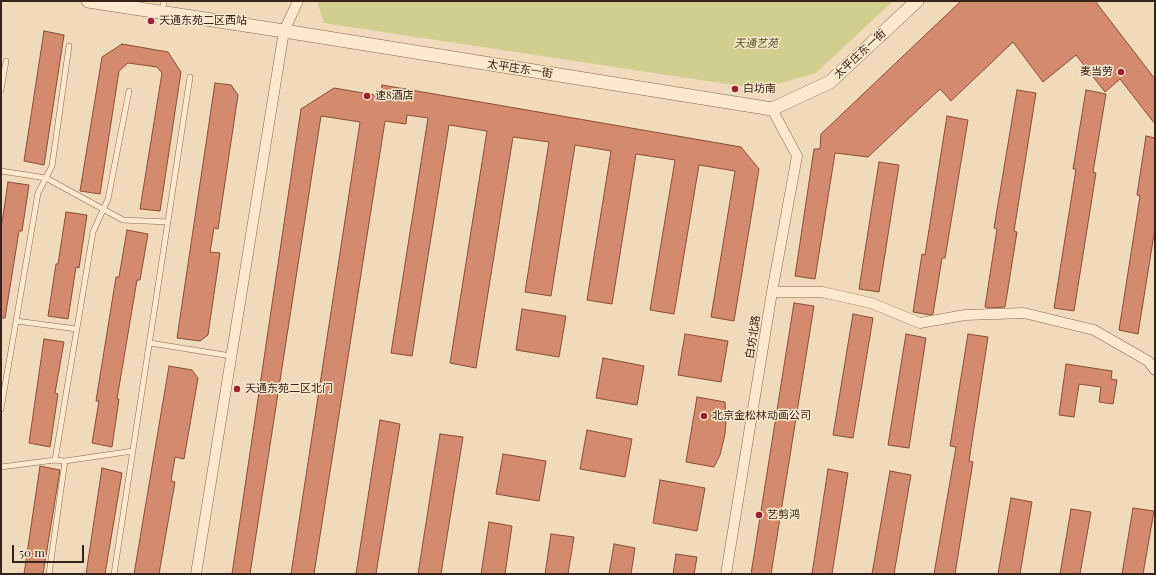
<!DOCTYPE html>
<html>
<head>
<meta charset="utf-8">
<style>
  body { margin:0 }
  #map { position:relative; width:1156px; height:575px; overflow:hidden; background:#f1dabb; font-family:"Playfair Display",serif }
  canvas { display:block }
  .frame { position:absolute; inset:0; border:2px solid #37241a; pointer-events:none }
  .scale { position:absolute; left:12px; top:545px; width:72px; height:18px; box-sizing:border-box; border:2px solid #37241a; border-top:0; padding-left:5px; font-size:12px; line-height:14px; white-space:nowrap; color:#37241a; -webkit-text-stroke:3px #f8e5cb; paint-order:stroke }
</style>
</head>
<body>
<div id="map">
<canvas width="1156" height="575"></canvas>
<div class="frame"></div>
<div class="scale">50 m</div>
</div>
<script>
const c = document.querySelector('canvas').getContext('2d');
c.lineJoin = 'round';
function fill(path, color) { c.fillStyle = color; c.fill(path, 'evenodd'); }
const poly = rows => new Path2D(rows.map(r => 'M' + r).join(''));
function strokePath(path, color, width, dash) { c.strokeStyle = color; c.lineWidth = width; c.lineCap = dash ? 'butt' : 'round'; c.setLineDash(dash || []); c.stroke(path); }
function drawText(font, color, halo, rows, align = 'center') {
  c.font = font + ' "Playfair Display","Noto Sans SC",serif'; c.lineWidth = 3; c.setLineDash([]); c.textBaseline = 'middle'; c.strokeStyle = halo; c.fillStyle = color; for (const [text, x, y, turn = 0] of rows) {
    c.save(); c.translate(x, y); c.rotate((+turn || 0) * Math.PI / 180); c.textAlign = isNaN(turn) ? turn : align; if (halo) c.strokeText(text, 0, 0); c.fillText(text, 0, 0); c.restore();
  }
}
fill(poly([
  [317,1,893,1,816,73,760,89,324,23]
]), '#d0cf8e');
const building = poly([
  [961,1,1095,1,1155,79,1155,124,1120,79,1105,92,1076,55,1043,82,1013,42,951,101,940,89,868,157,835,153,815,279,795,276,814,149,820,149,821,134,961,1],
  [44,31,64,35,44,165,24,161,44,31],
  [122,44,168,52,181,72,160,211,140,209,162,73,157,67,128,63,119,71,100,194,80,191,102,57,122,44],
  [215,83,231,85,238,95,218,229,214,228,210,252,220,253,208,335,200,341,177,338,215,83],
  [382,85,741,147,759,169,734,321,711,317,735,171,699,165,674,314,650,310,675,160,636,154,612,304,587,300,611,151,575,145,551,296,525,292,549,142,513,137,476,368,450,363,487,131,449,125,412,356,391,353,428,118,407,115,406,124,385,121,314,574,291,574,360,122,321,116,250,574,232,574,301,109,334,88,381,96,382,85],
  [1017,90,1036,93,1014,231,1017,232,1005,307,989,308,985,307,997,229,994,228,1017,90],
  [1086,90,1106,94,1093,172,1096,173,1074,311,1054,308,1076,169,1073,169,1086,90],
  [947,116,968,120,945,258,942,258,933,314,930,315,913,312,922,254,925,255,947,116],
  [1146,136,1155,138,1155,228,1138,334,1119,330,1140,196,1137,195,1146,136],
  [879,162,899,165,879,292,859,289,879,162],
  [8,182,29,185,22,231,19,231,5,318,1,318,1,229,8,182],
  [66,212,87,215,79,268,76,267,68,319,48,316,56,264,58,264,66,212],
  [127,230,148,234,140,280,137,280,117,399,119,399,112,447,92,443,99,401,96,401,116,277,119,277,127,230],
  [794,303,814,306,771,574,751,574,794,303],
  [522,309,566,316,559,357,516,350,522,309],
  [853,314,873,318,853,438,833,435,853,314],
  [685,334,728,341,721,382,678,375,685,334],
  [906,334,926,338,909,448,888,445,906,334],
  [968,334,988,337,969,461,973,462,955,574,934,574,956,447,950,446,968,334],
  [44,339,64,342,55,393,58,394,50,447,29,443,44,339],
  [603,358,644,366,637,405,596,398,603,358],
  [1066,364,1112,371,1111,379,1117,380,1113,404,1099,402,1101,387,1079,384,1074,417,1059,415,1066,364],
  [169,366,192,370,198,378,184,459,175,457,171,481,175,482,159,574,134,574,169,366],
  [697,397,725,402,726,421,725,434,720,455,714,467,686,462,697,397],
  [380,420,400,424,376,574,356,574,380,420],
  [587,430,632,439,625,477,580,469,587,430],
  [440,434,463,437,441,574,418,574,440,434],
  [503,454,546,461,539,501,496,494,503,454],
  [40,466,60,470,43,574,24,574,40,466],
  [102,468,122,473,105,574,86,574,102,468],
  [828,469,848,473,832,574,812,574,828,469],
  [890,471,911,475,894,574,872,574,890,471],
  [660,480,705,488,697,531,653,523,660,480],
  [1011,498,1032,502,1020,574,998,574,1011,498],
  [1133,508,1154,511,1143,574,1122,574,1133,508],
  [1071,509,1091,512,1080,574,1060,574,1071,509],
  [489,522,512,526,505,574,481,574,489,522],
  [551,534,574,537,568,574,545,574,551,534],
  [614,544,635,548,631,574,609,574,614,544],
  [676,554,697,557,694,574,673,574,676,554]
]);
fill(building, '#d38a6d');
strokePath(building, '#8a4e37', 1);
const service = poly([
  [162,12,164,1],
  [1,90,6,61],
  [1,171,46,178,123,220,168,222],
  [16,321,77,329],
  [150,343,231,356],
  [1,409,38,193,52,166,69,46],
  [55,460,93,232,108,199,129,91],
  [1,467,55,460,65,461,133,451],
  [49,574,65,461],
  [114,574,190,77]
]);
const minor = poly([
  [772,292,822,292,871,303,920,323,965,315,1024,313,1094,330,1148,361,1155,370],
  [196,574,284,31,298,1],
  [726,574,772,292,797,156,772,109]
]);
const tertiary = poly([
  [88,1,284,31,772,109,830,82,917,1]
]);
strokePath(service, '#896953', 6);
strokePath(minor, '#896953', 11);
strokePath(tertiary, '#896953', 14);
strokePath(service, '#fce8ce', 5);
strokePath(minor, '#fce8ce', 10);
strokePath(tertiary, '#fce8ce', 13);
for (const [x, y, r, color] of [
  [151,21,4,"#9d1f30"],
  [1121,72,4,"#9d1f30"],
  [735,89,4,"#9d1f30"],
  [367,96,4,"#9d1f30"],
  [237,389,4,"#9d1f30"],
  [704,416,4,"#9d1f30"],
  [759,515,4,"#9d1f30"]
]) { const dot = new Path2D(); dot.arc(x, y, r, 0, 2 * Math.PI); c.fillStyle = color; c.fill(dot); strokePath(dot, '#f8e5cb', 1.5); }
drawText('11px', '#37241a', '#f8e5cb', [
  ["天通东苑二区西站",159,21],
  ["麦当劳",1113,72,"right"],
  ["白坊南",743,89],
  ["速8酒店",375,96],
  ["天通东苑二区北门",245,389],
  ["北京金松林动画公司",712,416],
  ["艺剪鸿",767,515]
], 'left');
drawText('italic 11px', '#4e551f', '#f8e5cb', [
  ["天通艺苑",756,44]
]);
drawText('11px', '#37241a', '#f8e5cb', [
  ["太平庄东一街",860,54,-43],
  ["太平庄东一街",520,69,9],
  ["白坊北路",753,337,-81]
]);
</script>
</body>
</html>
